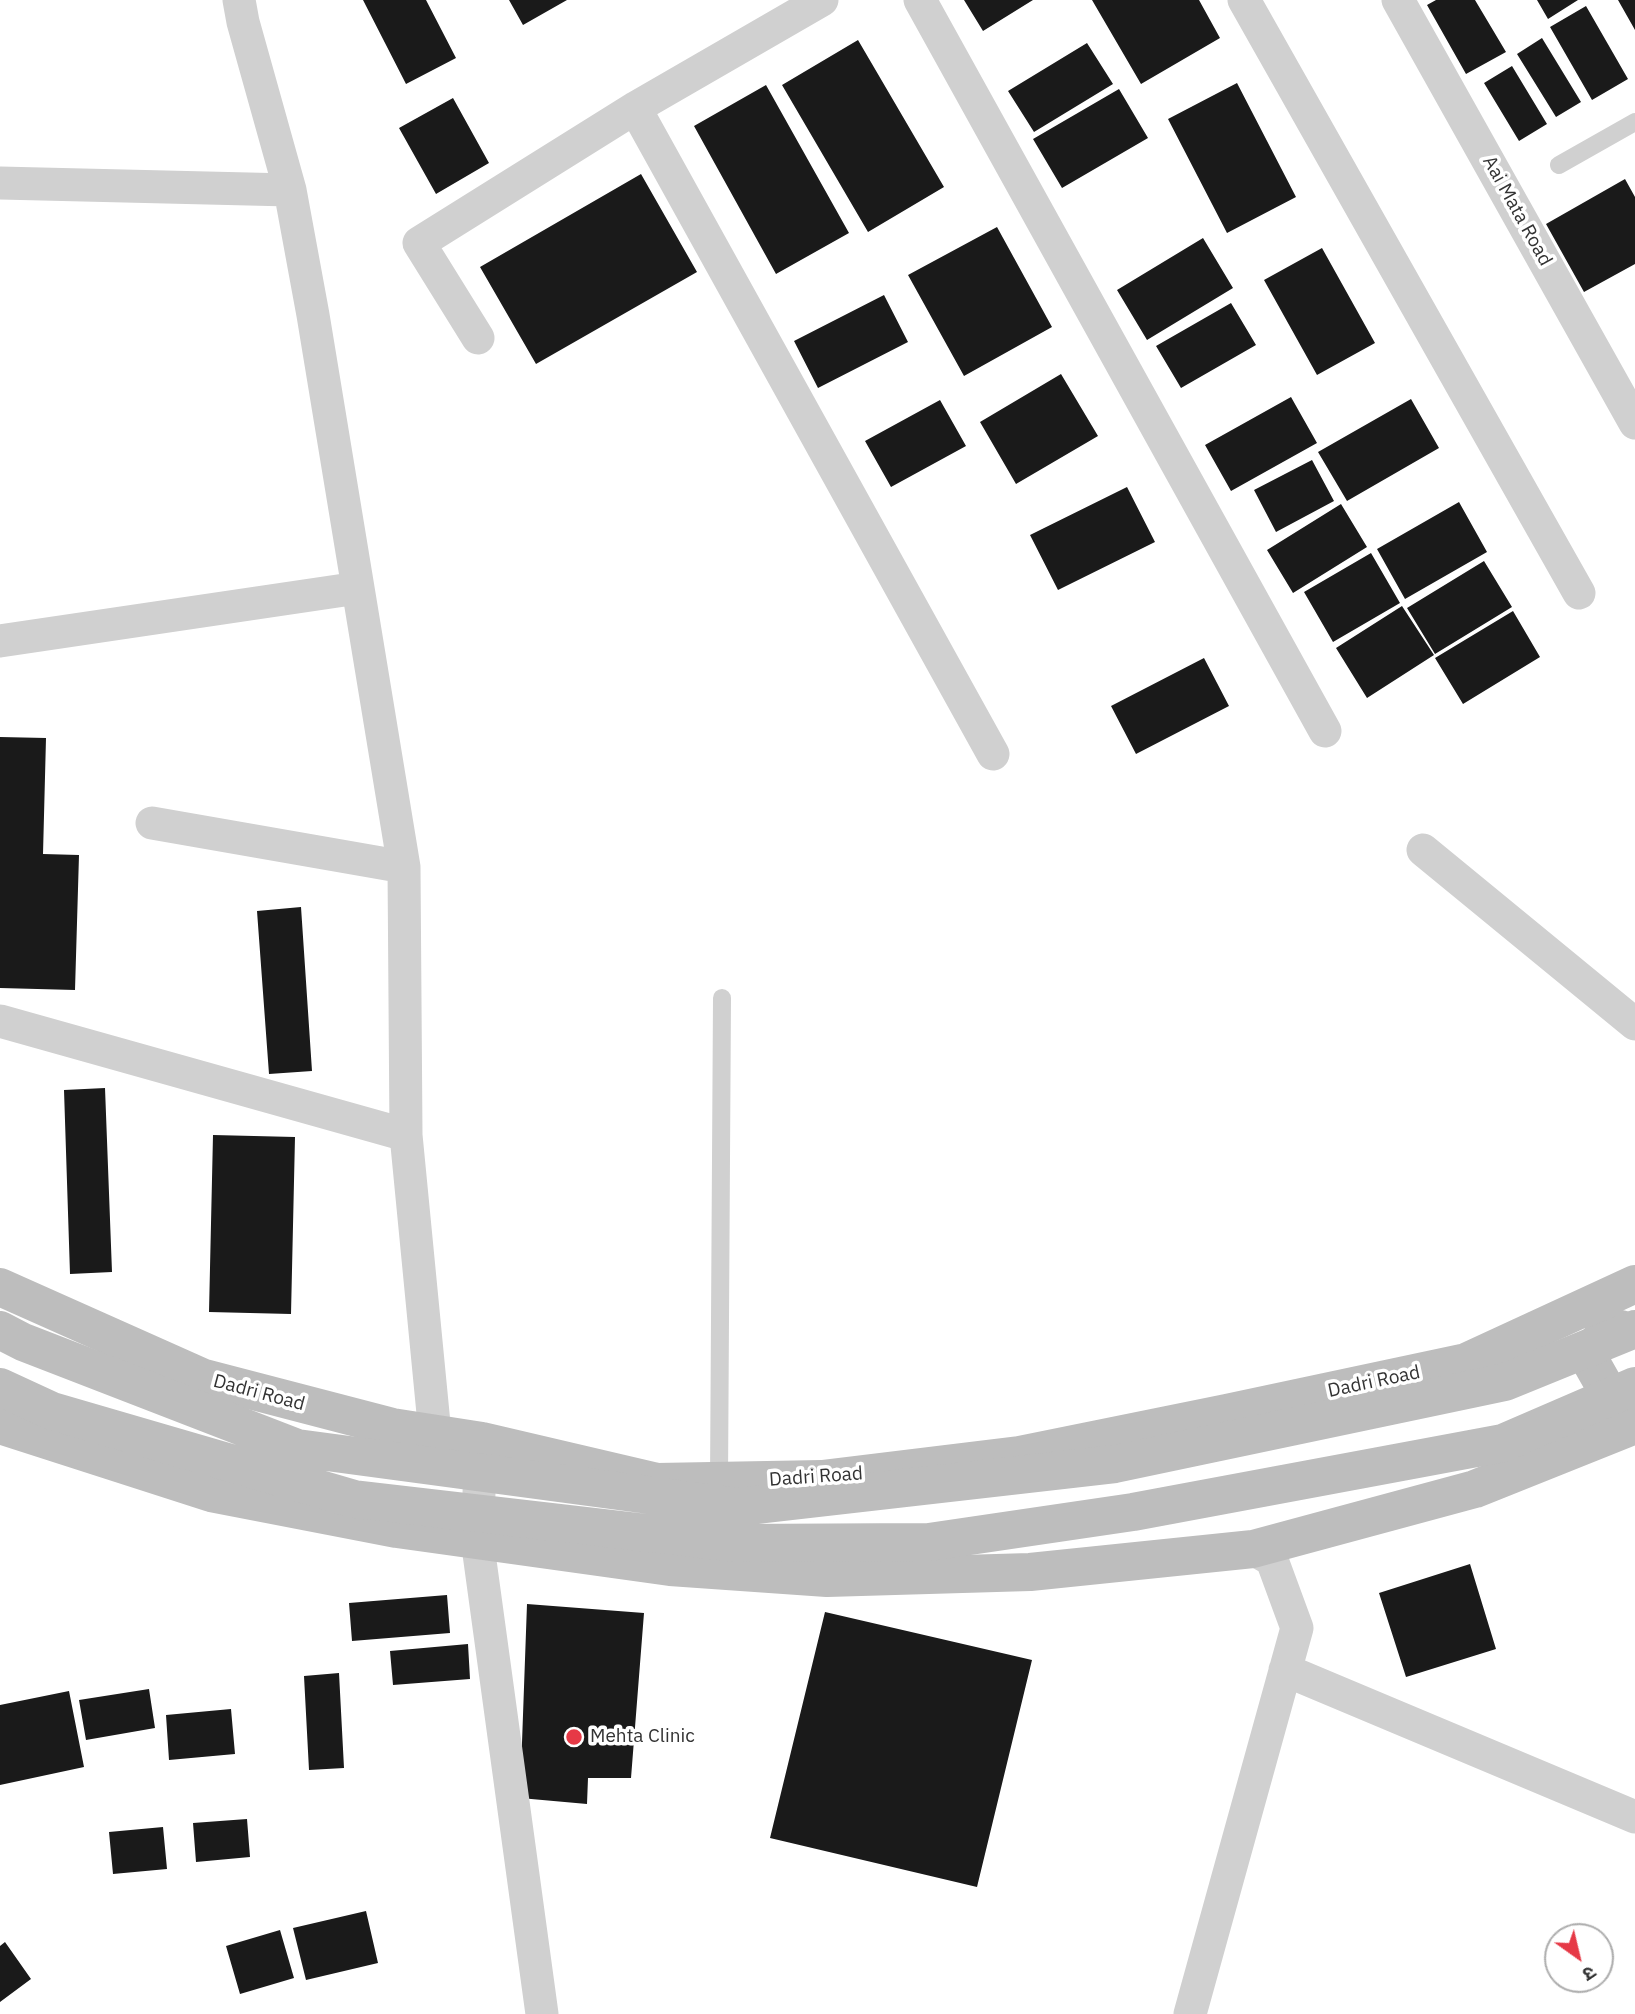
<!DOCTYPE html>
<html>
<head>
<meta charset="utf-8">
<style>
  body { margin:0 }
  #map { position:relative; width:1635px; height:2014px; overflow:hidden; background:#fff; font-family:"IBM Plex Sans","Noto Sans Devanagari",sans-serif }
  canvas { display:block }
  .north { position:absolute; left:1544px; top:1923px; width:70px; height:70px; box-sizing:border-box; background:#fff; border:2px solid #adadad; border-radius:50%; rotate:146deg; font-size:19px; font-weight:700; line-height:28px; text-align:center; color:#333 }
  .north::after { content:''; display:block; margin:auto; width:24px; height:32px; background:#e63946; clip-path:polygon(50% 0,100% 100%,50% 72%,0 100%) }
</style>
</head>
<body>
<div id="map">
<canvas width="1635" height="2014"></canvas>
<div class="north">उ</div>
</div>
<script>
const c = document.querySelector('canvas').getContext('2d');
c.lineJoin = 'round';
function fill(path, color) { c.fillStyle = color; c.fill(path, 'evenodd'); }
const poly = rows => new Path2D(rows.map(r => 'M' + r).join(''));
function strokePath(path, color, width, dash) { c.strokeStyle = color; c.lineWidth = width; c.lineCap = dash ? 'butt' : 'round'; c.setLineDash(dash || []); c.stroke(path); }
function drawText(font, color, halo, rows, align = 'center') {
  c.font = font + ' "IBM Plex Sans",sans-serif'; c.lineWidth = 7; c.setLineDash([]); c.textBaseline = 'middle'; c.strokeStyle = halo; c.fillStyle = color; for (const [text, x, y, turn = 0] of rows) {
    c.save(); c.translate(x, y); c.rotate((+turn || 0) * Math.PI / 180); c.textAlign = isNaN(turn) ? turn : align; if (halo) c.strokeText(text, 0, 0); c.fillText(text, 0, 0); c.restore();
  }
}
fill(poly([
  [363,0,426,0,456,58,406,84],
  [509,0,567,0,523,25],
  [964,0,1033,0,983,31],
  [1092,0,1199,0,1220,38,1141,84],
  [1436,0,1475,0,1506,52,1466,74,1427,5],
  [1537,0,1578,0,1548,19],
  [1618,0,1635,0,1635,30],
  [1586,6,1628,79,1592,100,1550,27],
  [1542,38,1581,102,1556,117,1517,54],
  [858,40,944,187,868,232,782,85],
  [1087,43,1113,84,1034,132,1008,91],
  [1512,66,1547,124,1519,141,1484,83],
  [1237,83,1296,197,1227,233,1168,119],
  [766,85,849,233,776,274,694,126],
  [1119,89,1148,138,1062,188,1033,139],
  [453,98,489,163,436,194,399,128],
  [641,174,697,272,536,364,480,267],
  [1625,179,1635,197,1635,264,1584,292,1546,224],
  [997,227,1052,327,964,376,908,275],
  [1203,238,1233,288,1147,340,1117,290],
  [1322,248,1375,343,1317,375,1264,280],
  [884,295,908,342,818,388,794,341],
  [1231,303,1256,345,1181,388,1156,346],
  [1061,374,1098,436,1016,484,980,422],
  [1291,397,1317,443,1231,491,1205,445],
  [1411,399,1439,448,1347,501,1318,452],
  [940,400,966,446,891,487,865,441],
  [1312,460,1334,501,1276,532,1254,490],
  [1127,487,1155,542,1058,590,1030,535],
  [1459,502,1487,552,1405,599,1377,549],
  [1341,504,1367,547,1293,593,1267,550],
  [1371,553,1400,603,1333,642,1304,592],
  [1484,561,1512,607,1435,654,1407,608],
  [1402,606,1434,655,1367,698,1336,648],
  [1513,611,1540,657,1463,704,1435,658],
  [1204,658,1229,706,1136,754,1111,706],
  [0,737,46,738,43,854,79,855,75,990,0,988],
  [301,907,312,1071,269,1074,257,911],
  [105,1088,112,1272,70,1274,64,1090],
  [213,1135,295,1137,291,1314,209,1312],
  [1470,1564,1496,1649,1406,1677,1379,1593],
  [447,1595,450,1633,352,1641,349,1603],
  [527,1604,644,1613,631,1778,588,1778,587,1804,520,1798],
  [825,1612,1032,1660,977,1887,770,1838],
  [468,1644,470,1679,393,1685,390,1651],
  [339,1673,344,1768,309,1770,304,1676],
  [149,1689,155,1728,86,1740,79,1700],
  [69,1691,84,1767,0,1785,0,1705],
  [231,1709,235,1754,169,1760,166,1715],
  [247,1819,250,1857,196,1862,193,1823],
  [163,1827,167,1869,113,1874,109,1832],
  [366,1911,378,1963,306,1980,293,1928],
  [280,1930,294,1978,240,1994,226,1946],
  [5,1942,31,1979,0,2002,0,1946]
]), '#1a1a1a');
strokePath(poly([
  [1559,165,1635,122],
  [719,1481,722,998]
]), '#d0d0d0', 18);
strokePath(poly([
  [239,0,243,22,290,190,313,315,404,867,406,1135,435,1434],
  [920,0,1325,731],
  [1244,0,1579,593],
  [1398,0,1635,423],
  [635,108,993,754],
  [0,183,290,190],
  [478,338,419,243,635,108,822,0],
  [0,641,358,588],
  [152,823,404,867],
  [1423,850,1635,1024],
  [0,1021,406,1135],
  [481,1447,477,1539,542,2014],
  [1285,1670,1635,1817],
  [1190,2014,1297,1628,1272,1560,1253,1549]
]), '#d0d0d0', 33);
strokePath(poly([
  [0,1287,204,1378,392,1427,482,1441,657,1482,822,1479,1019,1455,1226,1413,1466,1362,1635,1284],
  [1621,1329,1597,1343,1592,1354,1592,1364,1605,1387,1617,1395,1628,1395,1635,1404],
  [0,1425,211,1493,397,1529,670,1567,827,1578,1030,1572,1253,1549,1475,1489,1635,1425]
]), '#bdbdbd', 38);
strokePath(poly([
  [0,1330,23,1342,297,1448,738,1507,1115,1464,1505,1382,1635,1329],
  [0,1387,52,1411,354,1499,734,1543,929,1542,1133,1512,1503,1443,1635,1386]
]), '#bdbdbd', 38);
for (const [x, y, r, color] of [
  [574,1737,9,"#e63946"]
]) { const dot = new Path2D(); dot.arc(x, y, r, 0, 2 * Math.PI); c.fillStyle = color; c.fill(dot); strokePath(dot, '#fff', 2.5); }
drawText('19px', '#333', '#fff', [
  ["Aai Mata Road",1517,211,61],
  ["Dadri Road",1374,1382,-12],
  ["Dadri Road",259,1393,15],
  ["Dadri Road",816,1477,-4]
]);
drawText('19px', '#333', '#fff', [
  ["Mehta Clinic",590,1737]
], 'left');
</script>
</body>
</html>
